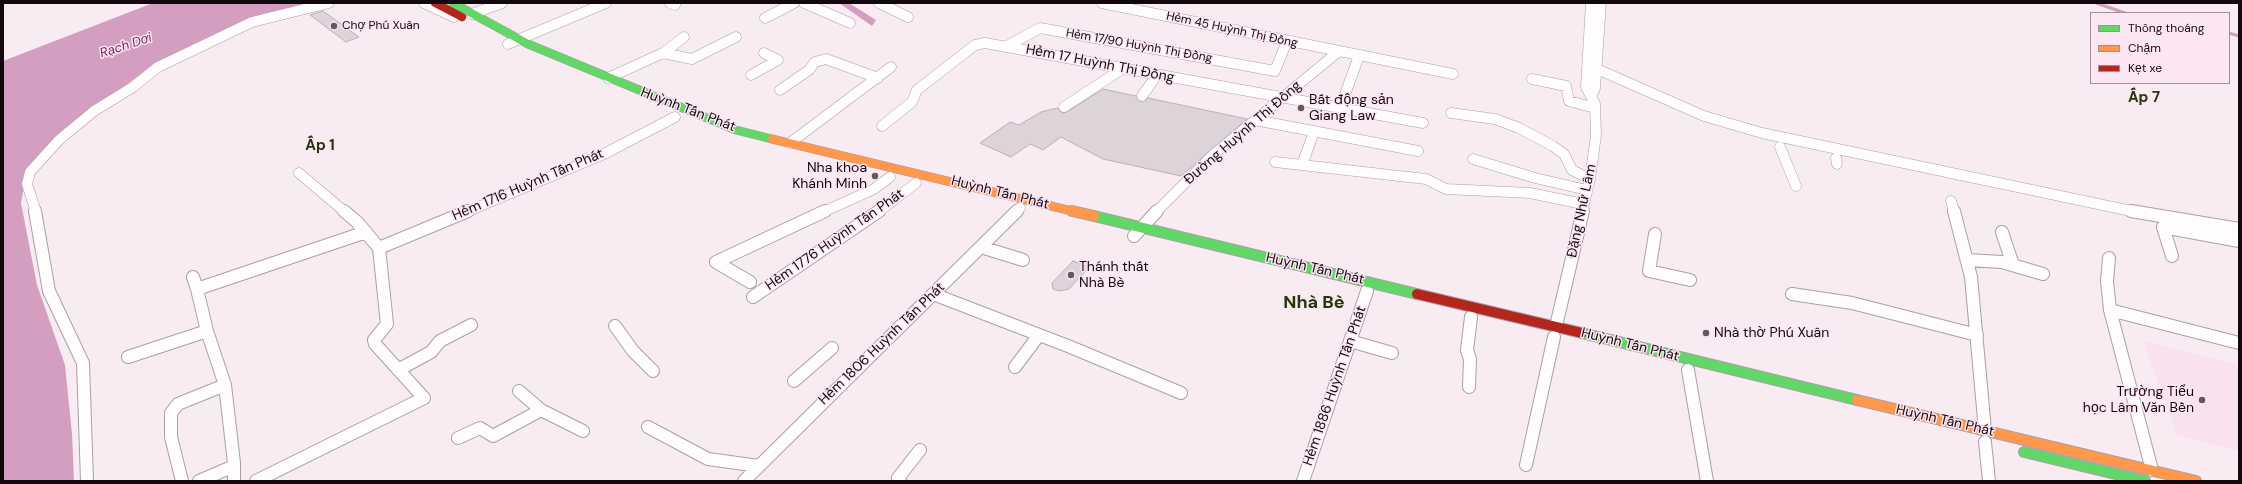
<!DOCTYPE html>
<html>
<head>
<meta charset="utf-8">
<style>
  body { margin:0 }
  #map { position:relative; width:2242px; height:484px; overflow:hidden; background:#f8ebf2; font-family:"DM Sans",sans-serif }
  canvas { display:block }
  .frame { position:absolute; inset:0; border:4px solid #12090f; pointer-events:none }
  .legend { position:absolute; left:2090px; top:12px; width:140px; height:72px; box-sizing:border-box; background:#fde6f3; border:1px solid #9f8e98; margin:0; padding:5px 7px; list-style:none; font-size:12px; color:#12090f }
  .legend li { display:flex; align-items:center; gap:8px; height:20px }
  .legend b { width:20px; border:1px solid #9f8e98 }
</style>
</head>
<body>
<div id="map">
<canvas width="2242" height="484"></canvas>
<div class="frame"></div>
<ul class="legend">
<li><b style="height:5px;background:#63d668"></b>Thông thoáng</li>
<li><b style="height:5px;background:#ff974d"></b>Chậm</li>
<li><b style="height:5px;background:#b3261e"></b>Kẹt xe</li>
</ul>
</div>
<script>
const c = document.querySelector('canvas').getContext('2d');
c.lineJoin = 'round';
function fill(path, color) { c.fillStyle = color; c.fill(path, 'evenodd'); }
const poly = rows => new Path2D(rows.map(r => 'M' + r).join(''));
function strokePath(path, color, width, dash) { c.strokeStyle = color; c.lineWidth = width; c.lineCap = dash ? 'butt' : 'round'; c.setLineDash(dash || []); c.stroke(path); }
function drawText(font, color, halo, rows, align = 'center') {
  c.font = font + ' "DM Sans",sans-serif'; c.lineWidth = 3; c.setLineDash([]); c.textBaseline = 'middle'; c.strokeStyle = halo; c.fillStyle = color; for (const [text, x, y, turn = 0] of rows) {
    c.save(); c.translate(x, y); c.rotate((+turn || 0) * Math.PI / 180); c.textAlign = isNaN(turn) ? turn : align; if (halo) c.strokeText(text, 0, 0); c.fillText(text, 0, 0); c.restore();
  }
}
fill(poly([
  [2143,341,2239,365,2239,451,2177,435]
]), '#fae1ef');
fill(poly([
  [153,3,318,3,293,9,178,54,137,77,65,128,46,148,26,175,21,203,37,285,65,365,72,434,74,481,3,481,3,61],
  [839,3,849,3,876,20,872,26]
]), '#d39ebf');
strokePath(poly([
  [2096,3,2125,13],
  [2229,33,2239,36]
]), '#d39ebf', 3);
const building = poly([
  [323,11,359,37,346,42,310,15,323,11],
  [1103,89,1136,96,1141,102,1148,98,1247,119,1181,176,1103,159,1061,137,1043,150,1030,144,1011,157,980,143,1010,122,1019,125,1041,112,1053,109,1058,108,1062,113,1067,112,1103,89],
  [1073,261,1089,267,1069,289,1059,291,1053,289,1052,283,1073,261]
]);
fill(building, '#ded3d9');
strokePath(building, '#bab0b6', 1);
const streetFar1 = poly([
  [424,3,454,17],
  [670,3,675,5],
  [804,3,850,23],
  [879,3,908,17],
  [1102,3,1453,74],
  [472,14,502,3],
  [765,18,794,3],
  [508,44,606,3],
  [1007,46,1040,28,1275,71,1287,41],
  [663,53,684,37],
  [1597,69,1704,116,1762,133,2136,212],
  [751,75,778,60,764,53],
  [608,78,663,53,692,59,736,37],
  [1532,79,1566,86,1569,101,1595,108],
  [780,90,809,70,815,62,826,59,878,78],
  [1592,95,1595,88,1601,3],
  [1142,96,1157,75],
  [1064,107,1122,69],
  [1340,108,1359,56],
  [1451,113,1495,119,1519,128,1553,146,1564,154,1572,170,1590,179],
  [1255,120,1418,151],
  [882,126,912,102,917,90,975,45,985,43,1423,123],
  [790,143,891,67],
  [1780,147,1796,186],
  [1836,158,1837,164],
  [1473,159,1535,178,1587,190],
  [1275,162,1426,179,1446,189,1530,193,1583,204],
  [1302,165,1314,132],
  [299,173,345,212],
  [1951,201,1954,212],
  [36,212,27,184,30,172,59,140,94,111,133,87,158,67,252,22,329,3],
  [466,212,602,155,675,117],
  [823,212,874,189,890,177],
  [878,212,916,183],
  [1016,212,1020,208],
  [1156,212,1214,154,1338,52],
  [1582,212,1590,179,1596,135,1595,104,1586,87,1591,3]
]);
const street = poly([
  [35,211,49,291,83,363,87,481],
  [1954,211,1971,277,1985,430],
  [2131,211,2239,229],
  [2002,232,2013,265],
  [1655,234,1649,271,1690,280],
  [1134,236,1157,211],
  [981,247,1023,260],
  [379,248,468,211],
  [2172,256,2163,227,2239,241],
  [2109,258,2107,281,2110,310],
  [1967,260,2002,262,2043,274],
  [193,277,197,289],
  [750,282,716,262,825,211],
  [933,294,1068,346,1181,393],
  [1792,294,1852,303,1977,335],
  [753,297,879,211],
  [615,326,633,351,653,371],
  [1556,326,1583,211],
  [1350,341,1392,353],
  [128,357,207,331],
  [1015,367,1039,335],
  [398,370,431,352,440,341,471,325],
  [1688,370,1707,481],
  [794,381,832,348],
  [1469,387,1470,359,1467,350,1471,317],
  [541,410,583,431],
  [648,427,708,459,759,466],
  [458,438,480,428,493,436,541,410,519,391],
  [1985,442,1989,481],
  [1526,465,1554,337],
  [2152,470,2110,310,2239,343],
  [182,481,171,437,171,413,178,404,225,385],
  [199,481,234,466],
  [234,481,234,463,225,385,207,331,197,289,366,232],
  [256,481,424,398,375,344,374,340,387,324,379,248,357,222,344,211],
  [744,481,1017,211],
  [900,481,898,478,920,450],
  [1303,481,1367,291]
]);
const fastFar1 = poly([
  [453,3,528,44,736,130,772,139]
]);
const fast = poly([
  [1094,216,1417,294],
  [1582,333,1857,400],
  [2024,452,2145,481]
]);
const slowFar1 = poly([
  [772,139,1076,212]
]);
const slow = poly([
  [1072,211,1094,216],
  [1857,400,2196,481]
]);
const jamFar1 = poly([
  [435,3,462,17]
]);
const jam = poly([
  [1417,294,1582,333]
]);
strokePath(streetFar1, '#aaa0a6', 11);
strokePath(street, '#aaa0a6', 14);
strokePath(fastFar1, '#aaa0a6', 9);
strokePath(fast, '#aaa0a6', 12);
strokePath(slowFar1, '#aaa0a6', 9);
strokePath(slow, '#aaa0a6', 12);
strokePath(jamFar1, '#aaa0a6', 9);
strokePath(jam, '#aaa0a6', 12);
strokePath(streetFar1, '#fefcfd', 10);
strokePath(street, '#fefcfd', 12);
strokePath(fastFar1, '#63d668', 8);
strokePath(fast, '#63d668', 10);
strokePath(slowFar1, '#ff974d', 8);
strokePath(slow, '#ff974d', 10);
strokePath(jamFar1, '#b3261e', 8);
strokePath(jam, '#b3261e', 10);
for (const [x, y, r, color] of [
  [334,26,4,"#62585e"],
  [1301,108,4,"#62585e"],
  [875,176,4,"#62585e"],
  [1071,275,4,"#62585e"],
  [1706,333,4,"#62585e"],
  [2202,400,4,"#62585e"]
]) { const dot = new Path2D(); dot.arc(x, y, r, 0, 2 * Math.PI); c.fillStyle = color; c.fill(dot); strokePath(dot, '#fde6f3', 1.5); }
drawText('12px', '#12090f', '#fde6f3', [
  ["Chợ Phú Xuân",342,26]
], 'left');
drawText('12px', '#12090f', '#fde6f3', [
  ["Hẻm 45 Huỳnh Thị Đồng",1232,30,12],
  ["Hẻm 17/90 Huỳnh Thị Đồng",1139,46,10]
]);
drawText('italic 13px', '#731f5a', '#fde6f3', [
  ["Rạch Dơi",126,46,-18]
]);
drawText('14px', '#12090f', '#fde6f3', [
  ["Hẻm 17 Huỳnh Thị Đồng",1100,64,11],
  ["Huỳnh Tấn Phát",688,110,21],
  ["Đường Huỳnh Thị Đồng",1243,133,-41],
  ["Hẻm 1716 Huỳnh Tấn Phát",528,185,-23],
  ["Huỳnh Tấn Phát",1000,193,14],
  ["Đặng Nhữ Lâm",1582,211,-78],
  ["Hẻm 1776 Huỳnh Tấn Phát",835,240,-35],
  ["Huỳnh Tấn Phát",1315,269,13],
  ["Hẻm 1806 Huỳnh Tấn Phát",882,344,-44],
  ["Huỳnh Tấn Phát",1630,345,14],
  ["Hẻm 1886 Huỳnh Tấn Phát",1335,386,-71],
  ["Huỳnh Tấn Phát",1945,421,13]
]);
drawText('14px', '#12090f', '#fde6f3', [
  ["Bất động sản",1309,100],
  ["Giang Law",1309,116],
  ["Nha khoa",867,168,"right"],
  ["Khánh Minh",867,184,"right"],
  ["Thánh thất",1079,267],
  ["Nhà Bè",1079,283],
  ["Nhà thờ Phú Xuân",1714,333],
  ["Trường Tiểu",2194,392,"right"],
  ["học Lâm Văn Bền",2194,408,"right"]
], 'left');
drawText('bold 15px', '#223a08', '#fde6f3', [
  ["Ấp 7",2144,98],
  ["Ấp 1",320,146]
]);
drawText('bold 18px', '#223a08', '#fde6f3', [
  ["Nhà Bè",1314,303]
]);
</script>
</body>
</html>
